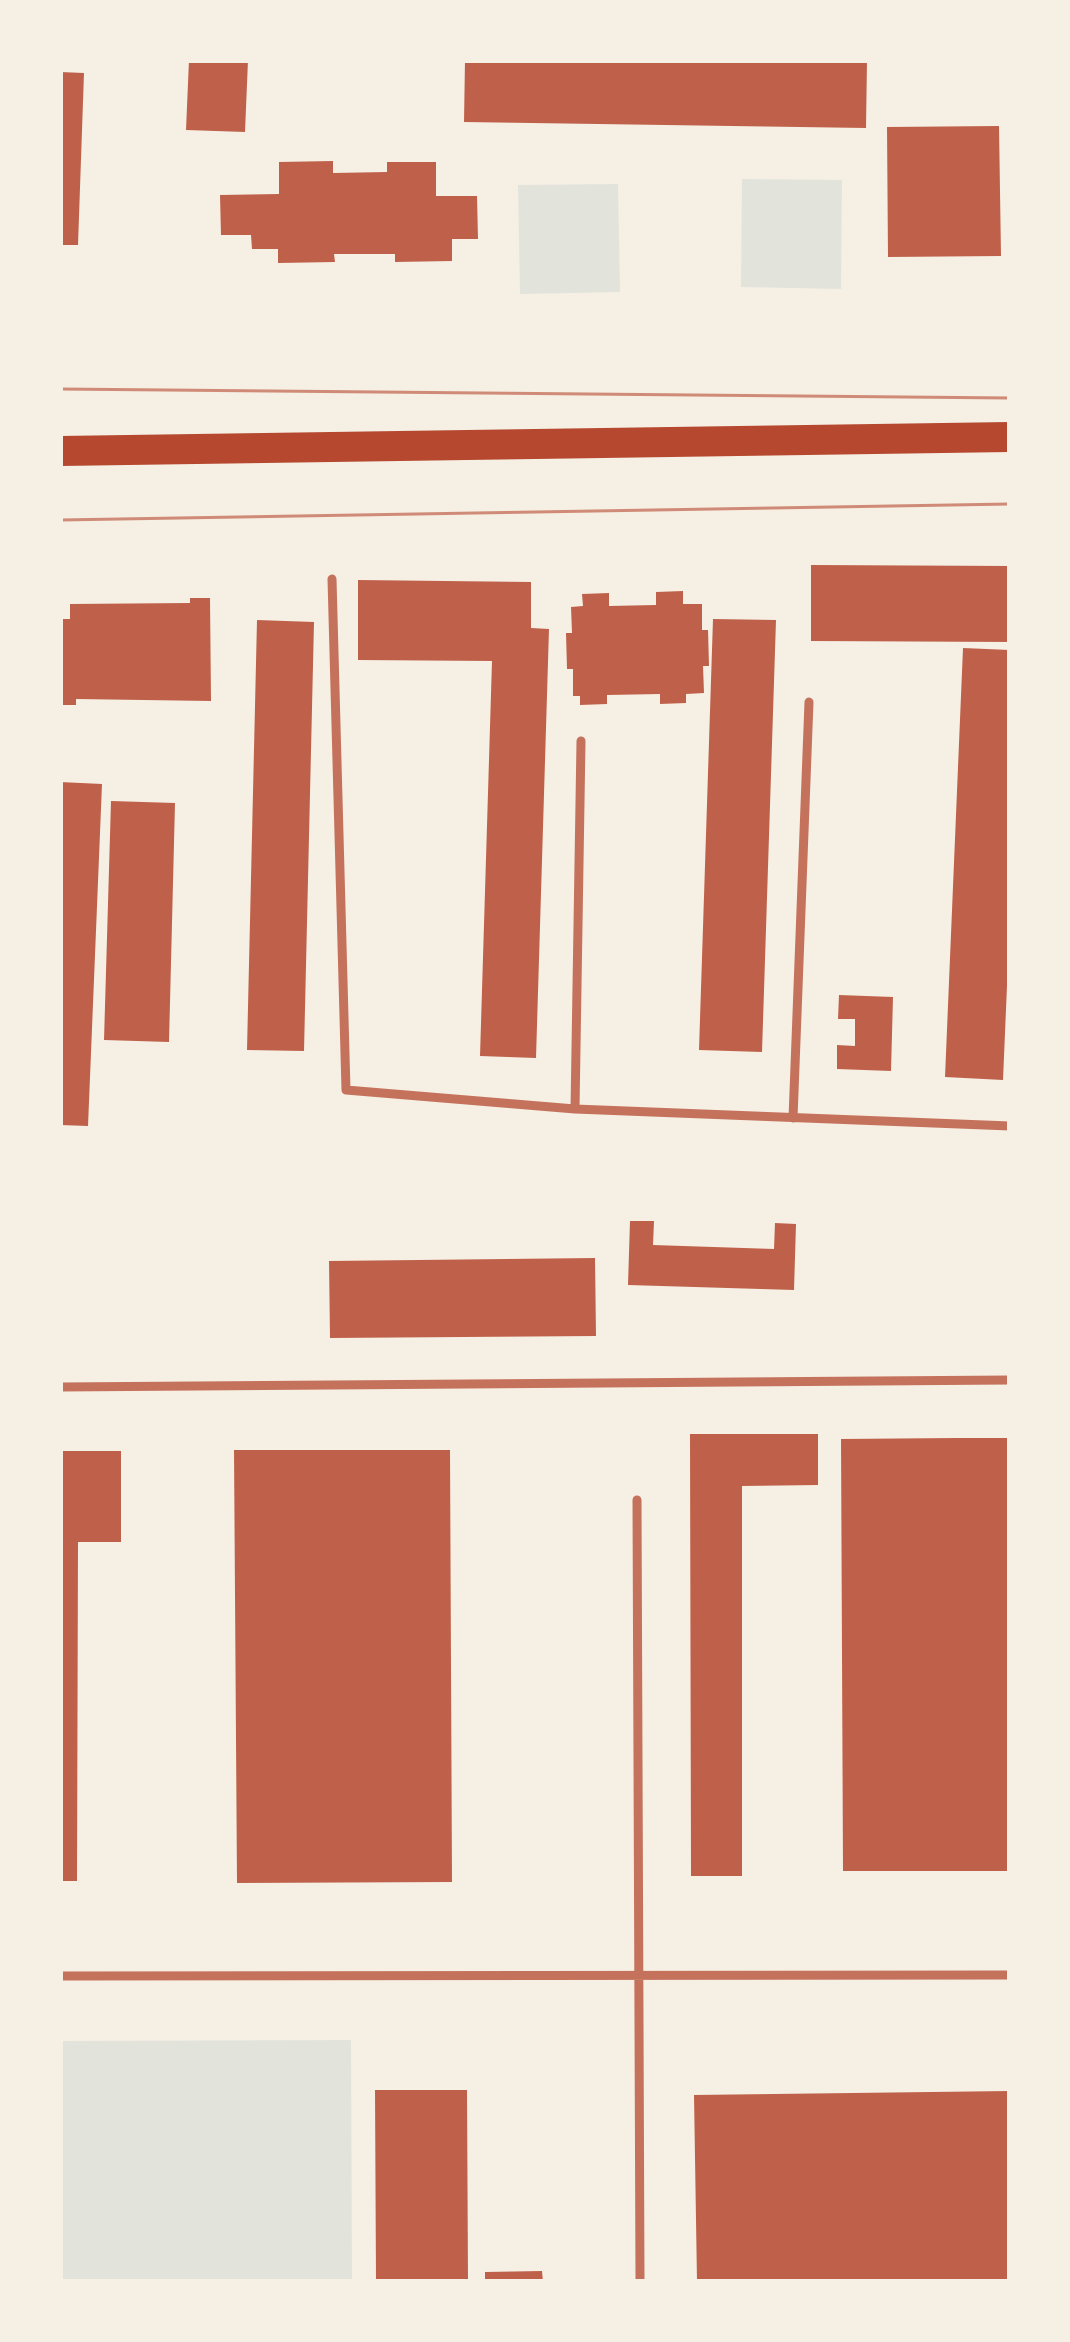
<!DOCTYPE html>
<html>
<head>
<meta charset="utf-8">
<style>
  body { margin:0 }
  #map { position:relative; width:1070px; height:2342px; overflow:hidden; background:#f6efe4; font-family:"Libre Baskerville",serif }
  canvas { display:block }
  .frame { position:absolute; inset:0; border:63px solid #f6efe4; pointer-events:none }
</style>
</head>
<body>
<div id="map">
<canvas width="1070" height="2342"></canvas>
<div class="frame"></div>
</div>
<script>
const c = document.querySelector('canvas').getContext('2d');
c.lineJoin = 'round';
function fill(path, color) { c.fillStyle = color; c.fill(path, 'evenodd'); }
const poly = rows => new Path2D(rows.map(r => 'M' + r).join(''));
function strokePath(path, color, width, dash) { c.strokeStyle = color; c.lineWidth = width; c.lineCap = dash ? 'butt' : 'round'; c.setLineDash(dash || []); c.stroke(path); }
fill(poly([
  [742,179,842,180,841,289,741,287],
  [618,184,620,292,520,294,518,185],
  [351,2040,352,2282,60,2282,60,2041]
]), '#e2e4dc');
fill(poly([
  [189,60,248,60,245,132,186,130],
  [465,60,867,60,866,128,464,122],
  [60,72,84,73,78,245,60,245],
  [999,126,1001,256,888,257,887,127],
  [333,161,333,173,387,172,387,162,436,162,436,196,477,196,478,239,452,239,452,261,395,262,395,254,334,254,335,262,278,263,278,249,252,249,251,235,221,235,220,195,279,194,279,162],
  [811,565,1010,566,1010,642,811,641],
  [358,580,531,582,531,628,549,629,536,1058,480,1056,492,661,358,660],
  [683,591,683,604,702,604,702,630,708,630,709,666,703,666,704,693,686,694,686,703,660,704,660,694,607,695,607,704,580,705,580,696,573,696,573,669,567,669,566,633,572,633,571,607,583,606,582,594,609,593,609,606,656,605,656,592],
  [190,598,210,598,211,701,76,699,76,705,60,705,60,619,70,619,70,604,190,603],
  [713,619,776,620,762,1052,699,1050],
  [257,620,314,622,304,1051,247,1050],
  [963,648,1010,650,1010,915,1003,1080,945,1077],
  [60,782,102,784,88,1126,60,1125],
  [111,801,175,803,169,1042,104,1040],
  [839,995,893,997,891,1071,837,1069,837,1045,855,1046,855,1019,838,1019],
  [630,1221,654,1221,653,1245,774,1249,775,1223,796,1224,794,1290,628,1285],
  [595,1258,596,1336,330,1338,329,1261],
  [690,1434,818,1434,818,1485,742,1486,742,1876,691,1876],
  [956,1438,1010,1438,1010,1871,843,1871,841,1439],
  [234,1450,450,1450,452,1882,237,1883],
  [60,1451,121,1451,121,1542,78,1542,77,1881,60,1881],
  [375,2090,467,2090,468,2282,376,2282],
  [1010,2091,1010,2282,697,2282,694,2095],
  [542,2271,543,2282,485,2282,485,2272]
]), '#bf614a');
strokePath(poly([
  [332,579,346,1090,575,1109,1010,1126],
  [575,1109,581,741],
  [793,1118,809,702],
  [60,1387,1010,1380],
  [637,1500,640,2282],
  [60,1976,1010,1975]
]), '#c5725c', 9);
strokePath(poly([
  [60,451,1010,437]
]), '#b5482f', 30);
strokePath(poly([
  [60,389,1010,398],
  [60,520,1010,504]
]), '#cf8b77', 3);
</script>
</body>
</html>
